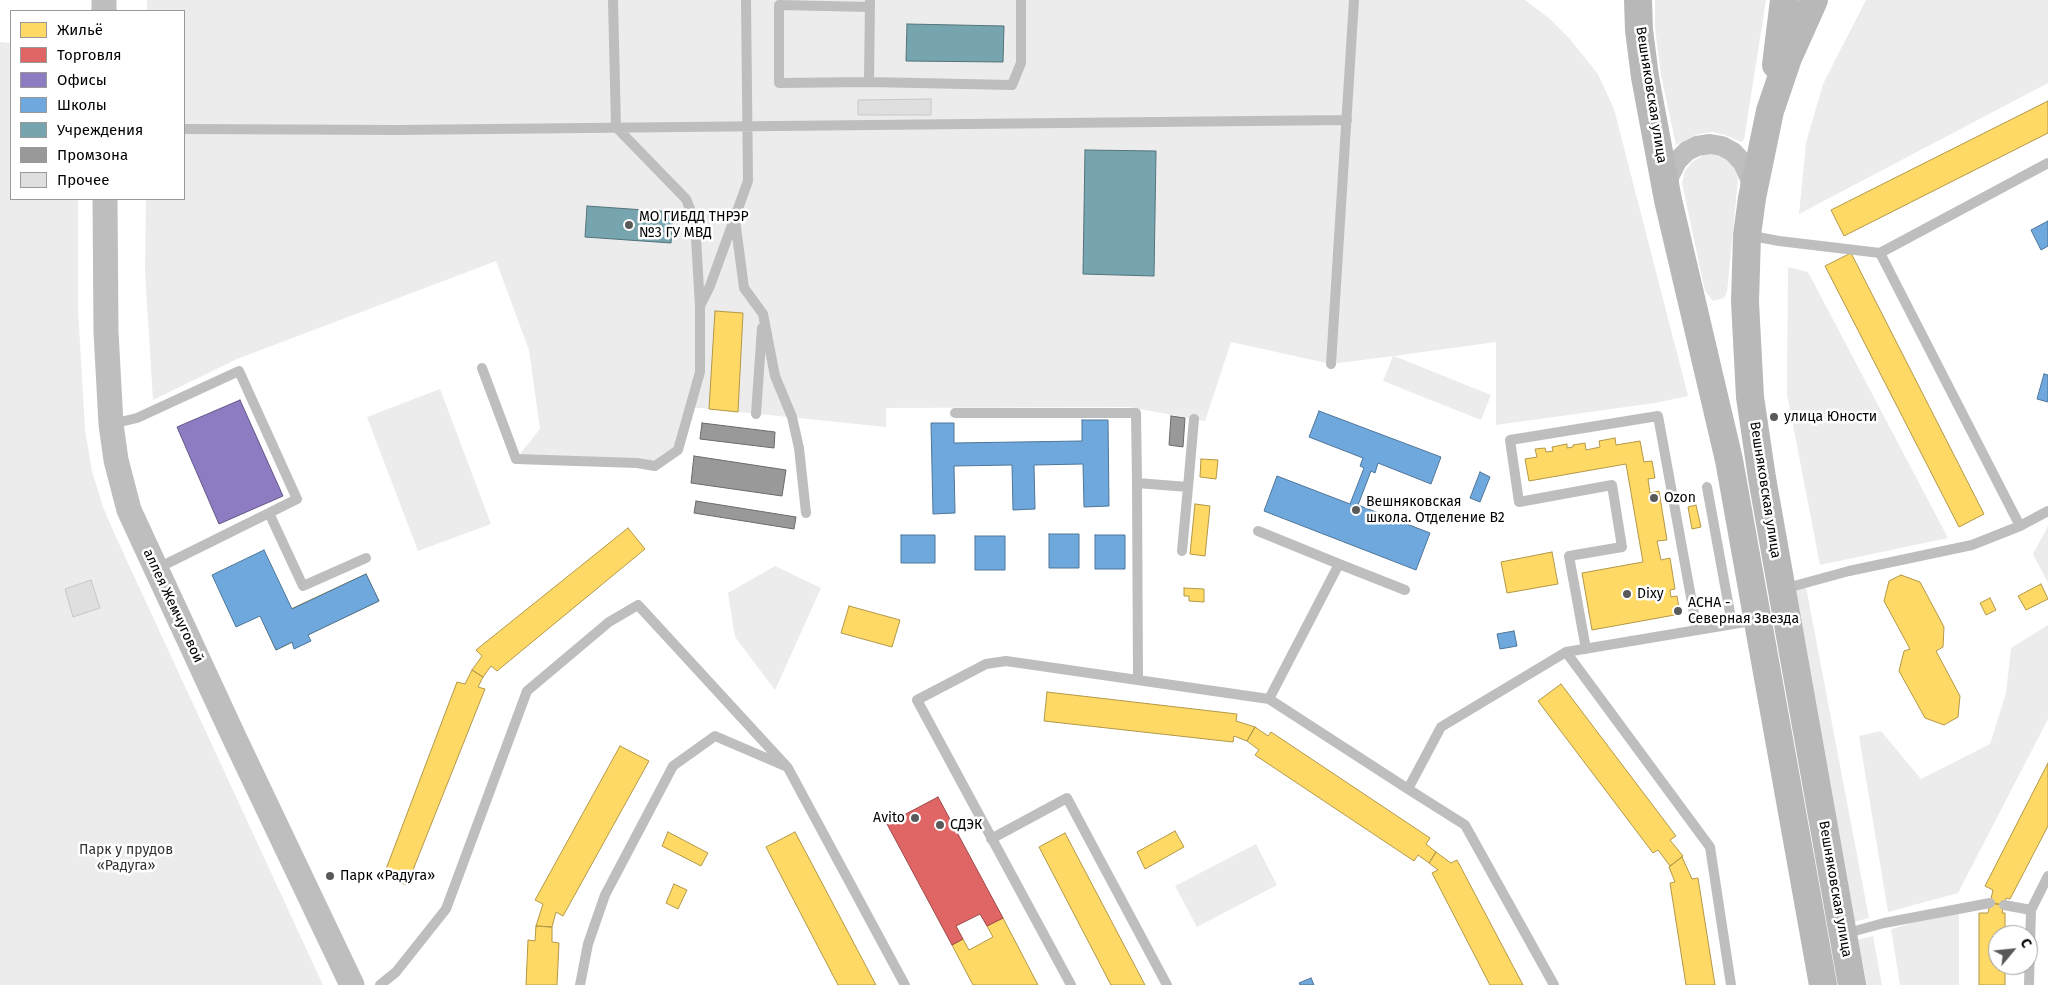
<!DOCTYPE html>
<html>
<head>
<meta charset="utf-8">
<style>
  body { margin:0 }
  #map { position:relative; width:2048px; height:985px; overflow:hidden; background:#fff; font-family:"Fira Sans",sans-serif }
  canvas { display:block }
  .legend { position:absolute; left:10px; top:10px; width:175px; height:190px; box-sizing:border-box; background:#fff; border:1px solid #999; margin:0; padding:6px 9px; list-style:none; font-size:15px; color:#000 }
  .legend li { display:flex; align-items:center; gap:10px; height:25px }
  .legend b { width:25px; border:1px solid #999 }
  .north { position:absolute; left:1988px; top:925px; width:50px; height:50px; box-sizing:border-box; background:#fff; border:1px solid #999; border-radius:50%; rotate:62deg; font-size:14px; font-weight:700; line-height:20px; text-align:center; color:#000 }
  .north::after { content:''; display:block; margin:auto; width:18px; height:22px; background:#595959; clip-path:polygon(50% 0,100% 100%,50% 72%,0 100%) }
</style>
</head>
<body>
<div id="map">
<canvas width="2048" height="985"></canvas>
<ul class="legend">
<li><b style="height:14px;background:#ffd966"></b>Жильё</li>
<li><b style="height:14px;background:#e06666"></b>Торговля</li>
<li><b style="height:14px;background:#8e7cc3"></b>Офисы</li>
<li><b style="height:14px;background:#6fa8dc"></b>Школы</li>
<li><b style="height:14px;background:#76a5af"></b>Учреждения</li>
<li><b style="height:14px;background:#999"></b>Промзона</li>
<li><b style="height:14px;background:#dfdfdf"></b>Прочее</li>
</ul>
<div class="north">С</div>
</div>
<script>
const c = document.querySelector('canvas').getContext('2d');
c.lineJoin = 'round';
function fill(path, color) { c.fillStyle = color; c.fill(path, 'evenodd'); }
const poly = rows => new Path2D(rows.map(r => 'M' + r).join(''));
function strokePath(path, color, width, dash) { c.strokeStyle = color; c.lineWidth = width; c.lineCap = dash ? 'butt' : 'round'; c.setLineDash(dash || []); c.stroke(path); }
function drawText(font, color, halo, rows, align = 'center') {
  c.font = font + ' "Fira Sans",sans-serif'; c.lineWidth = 5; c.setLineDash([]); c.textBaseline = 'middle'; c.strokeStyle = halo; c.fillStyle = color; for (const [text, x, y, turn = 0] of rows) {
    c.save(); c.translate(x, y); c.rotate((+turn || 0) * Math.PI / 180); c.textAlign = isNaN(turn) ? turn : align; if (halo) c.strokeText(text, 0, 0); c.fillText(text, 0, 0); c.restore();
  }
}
fill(poly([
  [147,0,1525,0,1550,19,1569,38,1598,74,1614,109,1688,396,1655,403,1496,425,1496,342,1394,356,1491,395,1481,420,1383,381,1393,356,1331,364,1231,342,1205,421,1129,407,886,408,886,427,690,407,678,450,655,466,516,459,540,429,529,350,496,261,237,359,153,400,145,271,146,199,184,199,184,11,147,11],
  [1655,0,1766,0,1744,140,1741,142,1725,135,1713,132,1698,134,1676,145,1661,75,1655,28],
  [1866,0,2048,0,2048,83,1799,214,1806,143,1823,84],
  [0,42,11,43,11,199,78,199,78,309,85,430,92,471,103,507,115,535,323,985,0,985],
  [1711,154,1719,155,1728,161,1735,169,1738,180,1727,292,1724,298,1713,301,1705,291,1682,183,1685,171,1692,162,1702,156],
  [1788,267,1808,272,1948,538,1820,565,1787,394],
  [440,389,491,524,418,551,367,417],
  [2048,526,2048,583,2033,554],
  [775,566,821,588,775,690,735,637,728,593],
  [1806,587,1869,918,1853,922,1794,590],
  [2048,625,2048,719,1958,893,1888,912,1859,736,1881,731,1921,779,1990,744,2006,693,2011,648],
  [1256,844,1277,885,1197,927,1175,886],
  [1959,910,1959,985,1900,985,1891,929],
  [1873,936,1882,985,1865,985,1856,940]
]), '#ececec');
const homes = poly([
  [2048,101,2048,133,1844,236,1831,210,2048,101],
  [1851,253,1984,514,1959,527,1825,266,1851,253],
  [715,311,743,313,738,412,709,409,715,311],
  [1615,438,1616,445,1640,441,1644,462,1652,461,1655,478,1648,479,1650,493,1659,491,1667,540,1657,541,1661,560,1670,558,1675,589,1670,590,1671,597,1677,596,1680,614,1592,630,1582,573,1643,562,1626,464,1529,481,1525,459,1537,457,1535,449,1545,448,1546,452,1553,451,1552,447,1567,444,1567,448,1573,447,1573,445,1585,443,1586,450,1600,447,1599,441,1615,438],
  [1201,459,1218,460,1216,479,1200,477,1201,459],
  [1195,504,1210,506,1205,556,1190,554,1195,504],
  [1696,505,1701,527,1692,529,1688,507,1696,505],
  [628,528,645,549,497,671,491,666,483,677,472,670,482,656,476,650,628,528],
  [1552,552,1558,584,1507,593,1501,562,1552,552],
  [366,574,379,601,276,650,263,622,366,574],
  [1901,575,1920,582,1944,627,1943,647,1936,651,1960,696,1958,717,1944,725,1925,718,1899,671,1904,651,1910,649,1884,601,1889,581,1901,575],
  [2041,584,2048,599,2026,610,2018,596,2041,584],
  [1184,588,1204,589,1204,602,1189,601,1189,596,1184,596,1184,588],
  [1990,598,1996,610,1986,615,1980,603,1990,598],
  [849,606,900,620,892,647,841,633,849,606],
  [472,670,483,677,478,687,485,689,407,885,383,877,457,682,465,684,472,670],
  [1561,684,1676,836,1670,840,1683,856,1670,866,1658,850,1653,853,1538,701,1561,684],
  [1047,692,1237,714,1236,721,1255,727,1247,741,1234,736,1233,742,1044,721,1047,692],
  [1255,727,1268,736,1271,732,1430,838,1426,844,1436,852,1429,863,1418,855,1414,861,1255,755,1259,750,1247,741,1255,727],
  [620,746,649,761,563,916,556,912,552,927,536,926,543,904,535,900,620,746],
  [2048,763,2048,826,2010,899,2006,898,2004,905,1990,903,1993,890,1985,886,2048,763],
  [1175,831,1184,847,1145,869,1137,852,1175,831],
  [668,832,708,853,701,866,662,846,668,832],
  [795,832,876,985,838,985,766,847,795,832],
  [1065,833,1145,985,1111,985,1039,847,1065,833],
  [1436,852,1451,863,1457,860,1523,985,1490,985,1432,873,1438,870,1429,863,1436,852],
  [1682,857,1692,879,1698,878,1715,985,1686,985,1670,883,1675,882,1669,867,1682,857],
  [674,884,687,890,678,909,666,903,674,884],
  [1990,903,2004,905,2002,913,2005,913,2005,935,1998,935,1998,965,2005,965,2005,985,1979,985,1979,913,1988,913,1990,903],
  [1003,918,1038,985,973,985,952,945,963,939,969,950,993,937,987,926,1003,918],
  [536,926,552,927,552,942,559,943,557,985,526,985,528,940,535,941,536,926]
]);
fill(homes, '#ffd966');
strokePath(homes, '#b29847', 1);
const shops = poly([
  [938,797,1003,918,987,926,980,914,956,926,963,939,952,945,887,824,938,797]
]);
fill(shops, '#e06666');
strokePath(shops, '#9d4747', 1);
const offices = poly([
  [240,400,283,496,219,524,177,427,240,400]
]);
fill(offices, '#8e7cc3');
strokePath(offices, '#635788', 1);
const schools = poly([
  [2048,221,2048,246,2041,250,2031,230,2048,221],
  [2044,374,2048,375,2048,402,2037,399,2044,374],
  [1319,411,1441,457,1431,484,1378,463,1375,473,1371,471,1358,505,1430,533,1416,570,1264,511,1277,476,1350,504,1364,468,1360,466,1363,458,1309,437,1319,411],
  [1082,420,1108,420,1109,506,1084,507,1083,464,1034,465,1035,509,1013,510,1012,465,954,466,955,513,933,514,931,423,954,423,954,443,1082,441,1082,420],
  [1480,472,1490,477,1480,502,1470,498,1480,472],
  [1049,534,1079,534,1079,568,1049,568,1049,534],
  [901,535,935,535,935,563,901,563,901,535],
  [1095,535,1125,535,1125,569,1095,569,1095,535],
  [975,536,1005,536,1005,570,975,570,975,536],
  [264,550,292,609,366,574,379,601,308,635,311,641,294,649,292,642,276,650,260,616,236,627,212,575,264,550],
  [1514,631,1517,646,1500,649,1497,634,1514,631],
  [1311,978,1314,985,1300,985,1299,983,1311,978]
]);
fill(schools, '#6fa8dc');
strokePath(schools, '#4e769a', 1);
const public = poly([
  [907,24,1004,26,1003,62,906,61,907,24],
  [1085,150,1156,151,1154,276,1083,274,1085,150],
  [587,206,673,212,671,243,585,237,587,206]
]);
fill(public, '#76a5af');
strokePath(public, '#53747a', 1);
const industry = poly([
  [1171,416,1185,418,1183,447,1169,445,1171,416],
  [702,423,775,432,774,448,700,439,702,423],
  [694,456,786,470,782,496,691,483,694,456],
  [696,501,796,517,794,529,694,513,696,501]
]);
fill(industry, '#999');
strokePath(industry, '#6b6b6b', 1);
const building = poly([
  [931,99,931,115,858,115,858,100,931,99],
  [91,580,100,608,73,617,65,589,91,580]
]);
fill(building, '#dfdfdf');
strokePath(building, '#c7c7c7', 1);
strokePath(poly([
  [870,0,869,82,1012,85,1021,63,1021,0],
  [869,82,779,83,779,5,870,7],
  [184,129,397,130,1347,120],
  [735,220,744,288,763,314,775,376,792,417,799,448,806,513],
  [1747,235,1779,241,1880,253],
  [700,306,710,286,748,181,746,0],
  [1331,364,1354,0],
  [482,368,516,459,637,463,655,466,678,450,700,372,700,307,695,221,686,199,616,127,613,0],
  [955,413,1136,413,1137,483],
  [756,414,762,328],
  [112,424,137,418,239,371,297,499,269,513],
  [1707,487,1732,624],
  [2020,526,1880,253,2048,163],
  [1258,531,1339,564,1269,699],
  [1182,551,1188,487],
  [1339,564,1405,590],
  [156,569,269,513,303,586,366,558],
  [1783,589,1849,571,1972,545,2020,526,2048,511],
  [1586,649,1569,556,1622,547,1612,485,1519,502,1510,440,1658,416,1697,630],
  [1566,652,1710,847,1731,985],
  [1138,680,1137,483,1188,487,1194,419],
  [1408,789,1465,825,1554,985],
  [991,839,1067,798,1167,985],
  [2004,905,2031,910],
  [1844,934,1884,923,1990,903],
  [380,985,396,972,446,909,527,691,609,622,638,605,788,768,905,985],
  [580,985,588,944,605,895,673,766,715,736,785,766],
  [1071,985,917,700,986,664,1006,661,1269,699,1408,789,1441,727,1566,652,1757,620],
  [2029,985,2031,910,2048,876]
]), '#bebebe', 10);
strokePath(poly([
  [1669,190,1669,177,1677,161,1687,151,1697,146,1710,144,1722,146,1733,152,1743,163,1750,179,1751,193]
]), '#bebebe', 20);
strokePath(poly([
  [104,0,104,11],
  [105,199,106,332,111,424,116,460,129,510,233,735,352,985]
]), '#bebebe', 25);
strokePath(poly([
  [1638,0,1639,30,1645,77,1668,200,1729,460,1823,985],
  [1814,0,1788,58,1770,111,1752,198,1747,235,1745,302,1750,397,1762,478,1852,985],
  [1776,65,1784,0]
]), '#b8b8b8', 28);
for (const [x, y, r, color] of [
  [629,225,5,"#595959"],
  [1774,417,5,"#595959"],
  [1654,498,5,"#595959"],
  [1356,510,5,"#595959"],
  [1627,594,5,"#595959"],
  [1678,611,5,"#595959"],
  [915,818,5,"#595959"],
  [940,825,5,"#595959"],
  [330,876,5,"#595959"]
]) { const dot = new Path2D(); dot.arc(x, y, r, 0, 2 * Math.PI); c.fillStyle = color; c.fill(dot); strokePath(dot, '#fff', 2); }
drawText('14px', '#000', '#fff', [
  ["Вешняковская улица",1651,95,81],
  ["Вешняковская улица",1765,490,81],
  ["аллея Жемчуговой",173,606,65],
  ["Вешняковская улица",1835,889,80]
]);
drawText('14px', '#000', '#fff', [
  ["МО ГИБДД ТНРЭР",639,217],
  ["№3 ГУ МВД",639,233],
  ["улица Юности",1784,417],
  ["Ozon",1664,498],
  ["Вешняковская",1366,502],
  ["школа. Отделение В2",1366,518],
  ["Dixy",1637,594],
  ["АСНА -",1688,603],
  ["Северная Звезда",1688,619],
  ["Avito",905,818,"right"],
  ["СДЭК",950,825],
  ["Парк «Радуга»",340,876]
], 'left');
drawText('14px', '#333', '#fff', [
  ["Парк у прудов",126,850],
  ["«Радуга»",126,866]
]);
</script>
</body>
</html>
